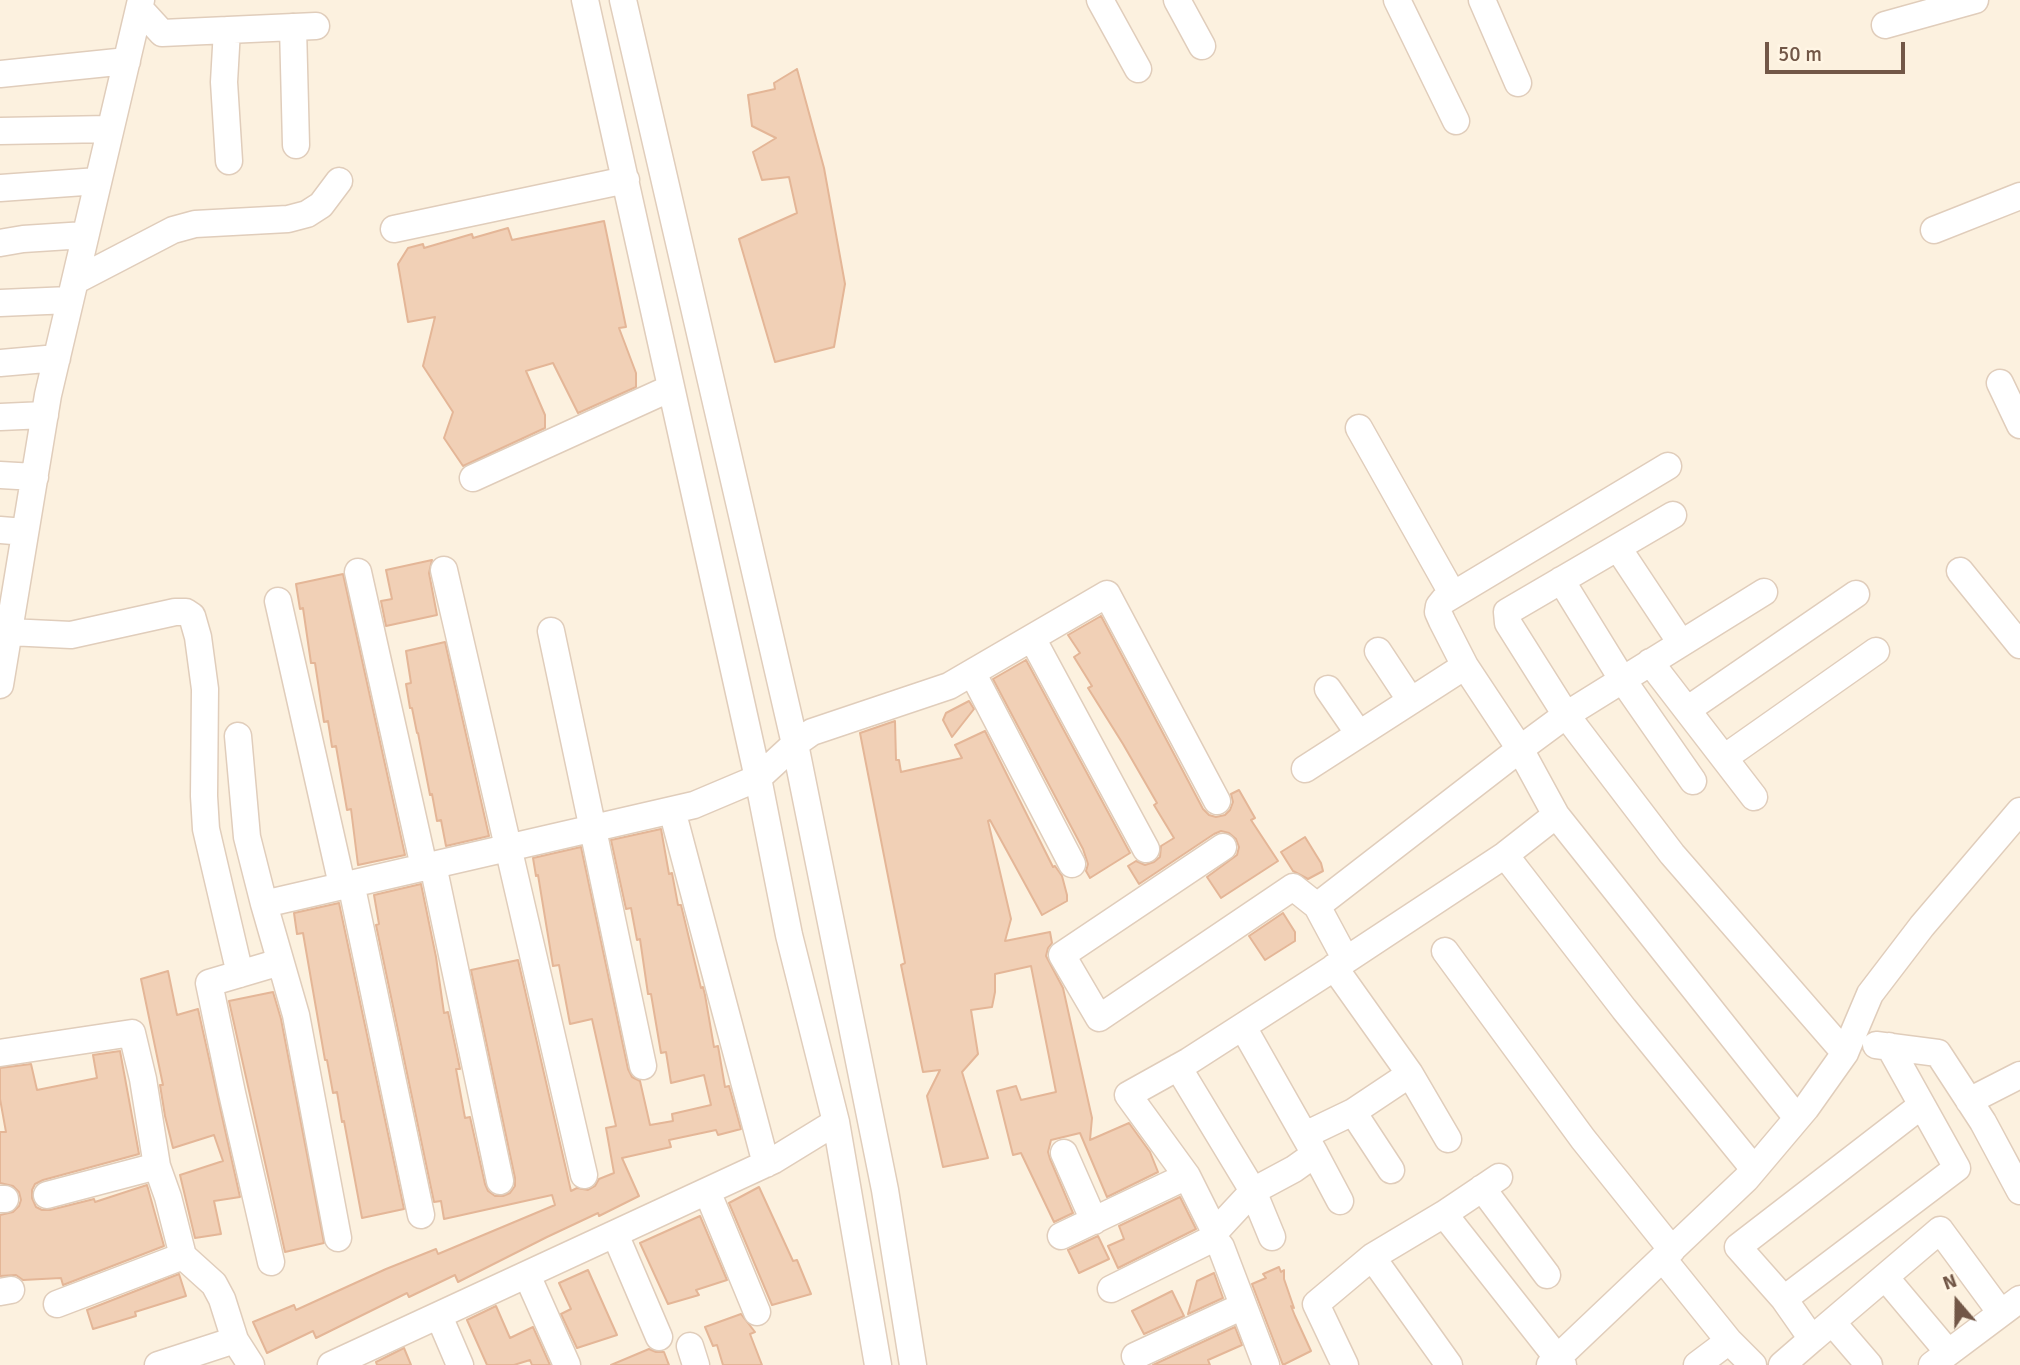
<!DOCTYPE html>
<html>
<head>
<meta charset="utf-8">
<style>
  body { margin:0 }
  #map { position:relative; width:2020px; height:1365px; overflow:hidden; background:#fcf1df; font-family:Signika,sans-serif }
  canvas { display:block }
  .north { position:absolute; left:1922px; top:1267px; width:70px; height:70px; -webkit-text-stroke:5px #fff5e4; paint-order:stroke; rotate:340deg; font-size:19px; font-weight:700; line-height:28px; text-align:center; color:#725747 }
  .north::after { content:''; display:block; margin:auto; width:24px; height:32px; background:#725747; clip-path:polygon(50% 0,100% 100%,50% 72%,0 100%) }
  .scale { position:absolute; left:1765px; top:42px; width:140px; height:32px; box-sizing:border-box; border:4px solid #725747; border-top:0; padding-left:9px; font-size:21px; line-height:24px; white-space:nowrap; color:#725747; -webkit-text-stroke:5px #fff5e4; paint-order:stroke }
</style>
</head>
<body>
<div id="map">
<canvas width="2020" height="1365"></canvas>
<div class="north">N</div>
<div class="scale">50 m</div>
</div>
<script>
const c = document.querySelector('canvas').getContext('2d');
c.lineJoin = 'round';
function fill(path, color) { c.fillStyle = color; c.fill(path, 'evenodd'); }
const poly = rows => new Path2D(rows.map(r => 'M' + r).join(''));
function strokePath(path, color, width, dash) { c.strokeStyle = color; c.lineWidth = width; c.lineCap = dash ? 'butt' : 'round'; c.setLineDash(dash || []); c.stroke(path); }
const building = poly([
  [797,69,824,168,845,284,834,347,775,362,739,239,797,213,789,177,762,180,753,152,776,138,752,126,748,95,775,89,774,83,797,69],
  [604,221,626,327,619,328,636,373,636,387,578,413,553,363,526,371,545,415,545,428,463,466,444,438,453,412,423,366,435,317,408,322,398,264,408,248,423,244,424,248,472,234,473,238,508,228,512,240,604,221],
  [432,560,429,573,437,615,386,626,381,601,392,599,386,570,432,560],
  [343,574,405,855,358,865,351,809,347,810,336,746,332,747,328,721,324,722,315,663,311,663,303,608,300,609,296,584,343,574],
  [1101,616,1203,809,1209,815,1216,817,1225,815,1230,810,1233,802,1231,794,1239,790,1255,818,1251,820,1278,861,1221,898,1207,877,1237,855,1239,847,1236,839,1229,833,1221,831,1214,834,1139,884,1128,866,1136,861,1145,865,1154,862,1160,857,1161,846,1174,838,1154,805,1157,803,1123,744,1088,688,1092,686,1074,657,1080,653,1068,635,1101,616],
  [445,642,489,836,446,846,441,820,437,821,432,794,430,795,418,733,417,733,412,708,410,708,406,684,411,683,406,651,445,642],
  [1026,660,1130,853,1090,878,1086,871,1088,864,1083,849,993,679,1026,660],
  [969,701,974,709,952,737,943,720,946,713,969,701],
  [895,721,896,760,899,760,901,772,962,758,955,745,985,731,1053,867,1055,866,1062,876,1067,895,1067,901,1042,915,990,820,988,821,1011,919,1005,941,1050,932,1052,943,1048,948,1046,956,1063,988,1092,1118,1090,1140,1129,1123,1150,1152,1158,1172,1107,1197,1080,1133,1051,1140,1048,1152,1050,1159,1073,1213,1054,1222,1021,1153,1013,1155,997,1091,1016,1086,1021,1100,1056,1092,1031,966,995,974,995,992,992,1007,971,1010,978,1054,962,1072,988,1158,943,1167,927,1096,940,1070,923,1072,901,965,905,963,860,733,895,721],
  [661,829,669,874,672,873,678,905,681,905,701,988,703,987,705,995,714,1047,718,1046,725,1087,729,1086,741,1129,718,1135,716,1130,669,1140,671,1147,622,1158,639,1196,599,1216,598,1213,547,1237,458,1282,455,1275,409,1297,407,1293,316,1338,313,1331,267,1353,253,1322,294,1305,296,1310,386,1269,436,1249,438,1254,555,1205,552,1195,444,1219,441,1201,434,1202,376,925,379,924,374,895,421,884,436,957,444,1013,448,1012,460,1069,456,1069,465,1118,470,1117,485,1184,488,1191,495,1196,503,1196,510,1193,515,1186,515,1178,471,970,518,960,571,1191,577,1188,588,1190,595,1186,599,1179,614,1173,606,1128,616,1126,592,1019,570,1024,559,965,553,966,538,875,536,876,533,858,581,847,628,1069,632,1077,640,1081,650,1125,673,1121,672,1114,711,1105,704,1075,671,1083,666,1052,661,1053,651,994,648,994,640,939,637,940,631,908,626,909,611,840,661,829],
  [1305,837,1321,863,1323,871,1308,879,1293,871,1281,852,1305,837],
  [339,903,404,1209,362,1218,344,1121,342,1122,337,1092,333,1093,327,1060,325,1060,303,933,297,934,294,913,339,903],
  [1283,913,1295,932,1295,941,1265,960,1249,936,1283,913],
  [168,971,177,1015,198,1009,240,1197,214,1201,221,1234,195,1238,180,1175,223,1161,214,1135,173,1148,165,1116,160,1085,163,1085,141,979,168,971],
  [273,992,281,1019,324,1243,285,1252,229,1001,273,992],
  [120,1051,139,1154,43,1180,35,1184,32,1190,32,1198,36,1207,42,1210,50,1210,94,1199,95,1202,147,1185,164,1246,63,1285,61,1278,23,1280,16,1275,0,1276,0,1215,13,1212,19,1206,21,1200,19,1192,13,1186,0,1183,0,1132,6,1132,0,1099,0,1068,31,1064,37,1090,97,1078,93,1055,120,1051],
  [759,1187,793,1261,797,1260,811,1294,772,1305,729,1203,759,1187],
  [1180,1197,1196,1229,1118,1268,1108,1246,1124,1239,1119,1226,1180,1197],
  [700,1216,727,1280,696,1290,699,1295,668,1304,640,1243,700,1216],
  [1098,1236,1109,1259,1079,1273,1068,1250,1098,1236],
  [1279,1267,1281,1272,1284,1270,1284,1279,1294,1308,1291,1306,1295,1316,1311,1351,1283,1365,1252,1284,1266,1278,1263,1274,1279,1267],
  [588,1270,617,1335,577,1348,561,1314,571,1309,559,1283,588,1270],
  [1214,1273,1223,1298,1188,1314,1197,1281,1214,1273],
  [179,1274,186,1296,135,1312,136,1316,93,1329,87,1310,179,1274],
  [1172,1291,1184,1316,1144,1334,1132,1311,1172,1291],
  [496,1306,510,1338,533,1327,550,1365,532,1365,530,1360,514,1365,487,1365,467,1320,496,1306],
  [741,1314,755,1332,750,1334,762,1365,723,1365,717,1345,713,1346,705,1327,741,1314],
  [1235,1327,1242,1345,1208,1360,1210,1365,1153,1365,1235,1327],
  [404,1348,411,1365,377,1365,376,1362,404,1348],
  [649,1349,656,1352,664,1352,669,1365,611,1365,649,1349]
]);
fill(building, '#f1d0b6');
strokePath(building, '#e4b697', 2);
const minor = poly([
  [585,0,758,778,789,935,836,1122,878,1365],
  [623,0,795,744,885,1190,913,1365],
  [1100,0,1138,69],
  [1177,0,1202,46],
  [1397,0,1456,121],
  [1482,0,1518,83],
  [140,9,162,33,316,26],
  [1885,25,1975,0],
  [293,27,296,145],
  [227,30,224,82,229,161],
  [0,74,127,61],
  [0,131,110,129],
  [0,188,98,181],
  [394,229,626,180],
  [1934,230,2020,196],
  [0,243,23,239,85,235],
  [75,281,173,230,195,224,288,219,307,214,321,205,339,181],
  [0,303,70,300],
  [0,363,57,358],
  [2000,383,2020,425],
  [0,417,45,415],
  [1359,428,1453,595],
  [0,475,35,477],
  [473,478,671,388],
  [1673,515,1507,612,1508,623,1566,715,1672,854,1845,1053],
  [0,530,25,532],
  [1618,548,1681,643],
  [444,570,584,1175],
  [1960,571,2020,645],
  [358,572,424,867],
  [1561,580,1622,679,1693,781],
  [1764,592,1566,715,1520,749,1556,815,1797,1118],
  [278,601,342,885],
  [551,631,643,1066],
  [9,632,71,635,175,612,186,612,192,616,198,637,205,689,204,796,206,829,240,974],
  [1032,638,1146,849],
  [1378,651,1411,701],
  [1650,662,1754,797],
  [973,674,1072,864],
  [0,685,48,395,141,0],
  [1328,689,1359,734],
  [1687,710,1856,594],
  [238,736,247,837,264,904],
  [1724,758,1876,651],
  [1305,769,1465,666],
  [672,810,766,1164],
  [1223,847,1062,955,1099,1018,1293,887,1317,906,1346,960],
  [1505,855,1624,1009,1754,1169],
  [433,865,500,1181],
  [351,883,421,1215],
  [1317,906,1520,749,1465,666,1442,621,1438,612,1439,606,1443,601,1668,466],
  [1445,951,1583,1139,1672,1250],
  [1876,1045,1938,1053,1983,1122,2020,1191],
  [0,1053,132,1033,143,1079,157,1166,168,1197,183,1256,214,1284,222,1299,235,1340,251,1365],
  [1178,1067,1253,1191,1272,1237],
  [1410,1074,1448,1139],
  [1969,1101,2020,1075],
  [1353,1112,1391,1170],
  [1305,1135,1353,1112,1410,1074,1334,967],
  [1064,1153,1094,1221],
  [1315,1154,1340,1201],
  [1482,1188,1547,1275],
  [707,1191,757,1312],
  [47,1195,157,1166],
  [0,1199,5,1199],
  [1444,1214,1563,1365],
  [1215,1232,1253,1191,1294,1169,1315,1154,1243,1027],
  [615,1234,659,1337],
  [1061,1236,1187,1176],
  [338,1238,296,1015,264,904,694,805,758,778,795,744,812,732,949,686,1107,594,1217,801],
  [1663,1259,1729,1341],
  [271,1262,232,1093,209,983,280,962],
  [527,1275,567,1365],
  [1885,1277,1948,1352],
  [1111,1289,1214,1238],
  [0,1292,11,1290],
  [1784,1299,1957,1168,1889,1046],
  [57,1304,183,1256],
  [439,1316,460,1365],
  [1832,1322,1869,1365],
  [1812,1339,1940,1230,2001,1313],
  [690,1346,696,1365],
  [1135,1356,1243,1306],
  [158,1365,235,1340],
  [331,1365,774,1160,836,1122],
  [1266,1365,1221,1247,1214,1238,1215,1232,1187,1176,1128,1095,1189,1061,1346,960,1505,855,1556,815],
  [1345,1365,1316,1304,1372,1257],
  [1449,1365,1372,1257,1444,1214,1499,1177],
  [1550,1365,1746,1179,1806,1108,1845,1053,1870,994,1922,926,2020,811],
  [1697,1365,1729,1341,1753,1365],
  [1782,1365,1812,1339,1784,1299,1738,1247,1922,1105],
  [1932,1365,2020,1299]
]);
strokePath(minor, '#e0cdbb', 29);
strokePath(minor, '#fff', 26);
</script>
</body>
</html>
